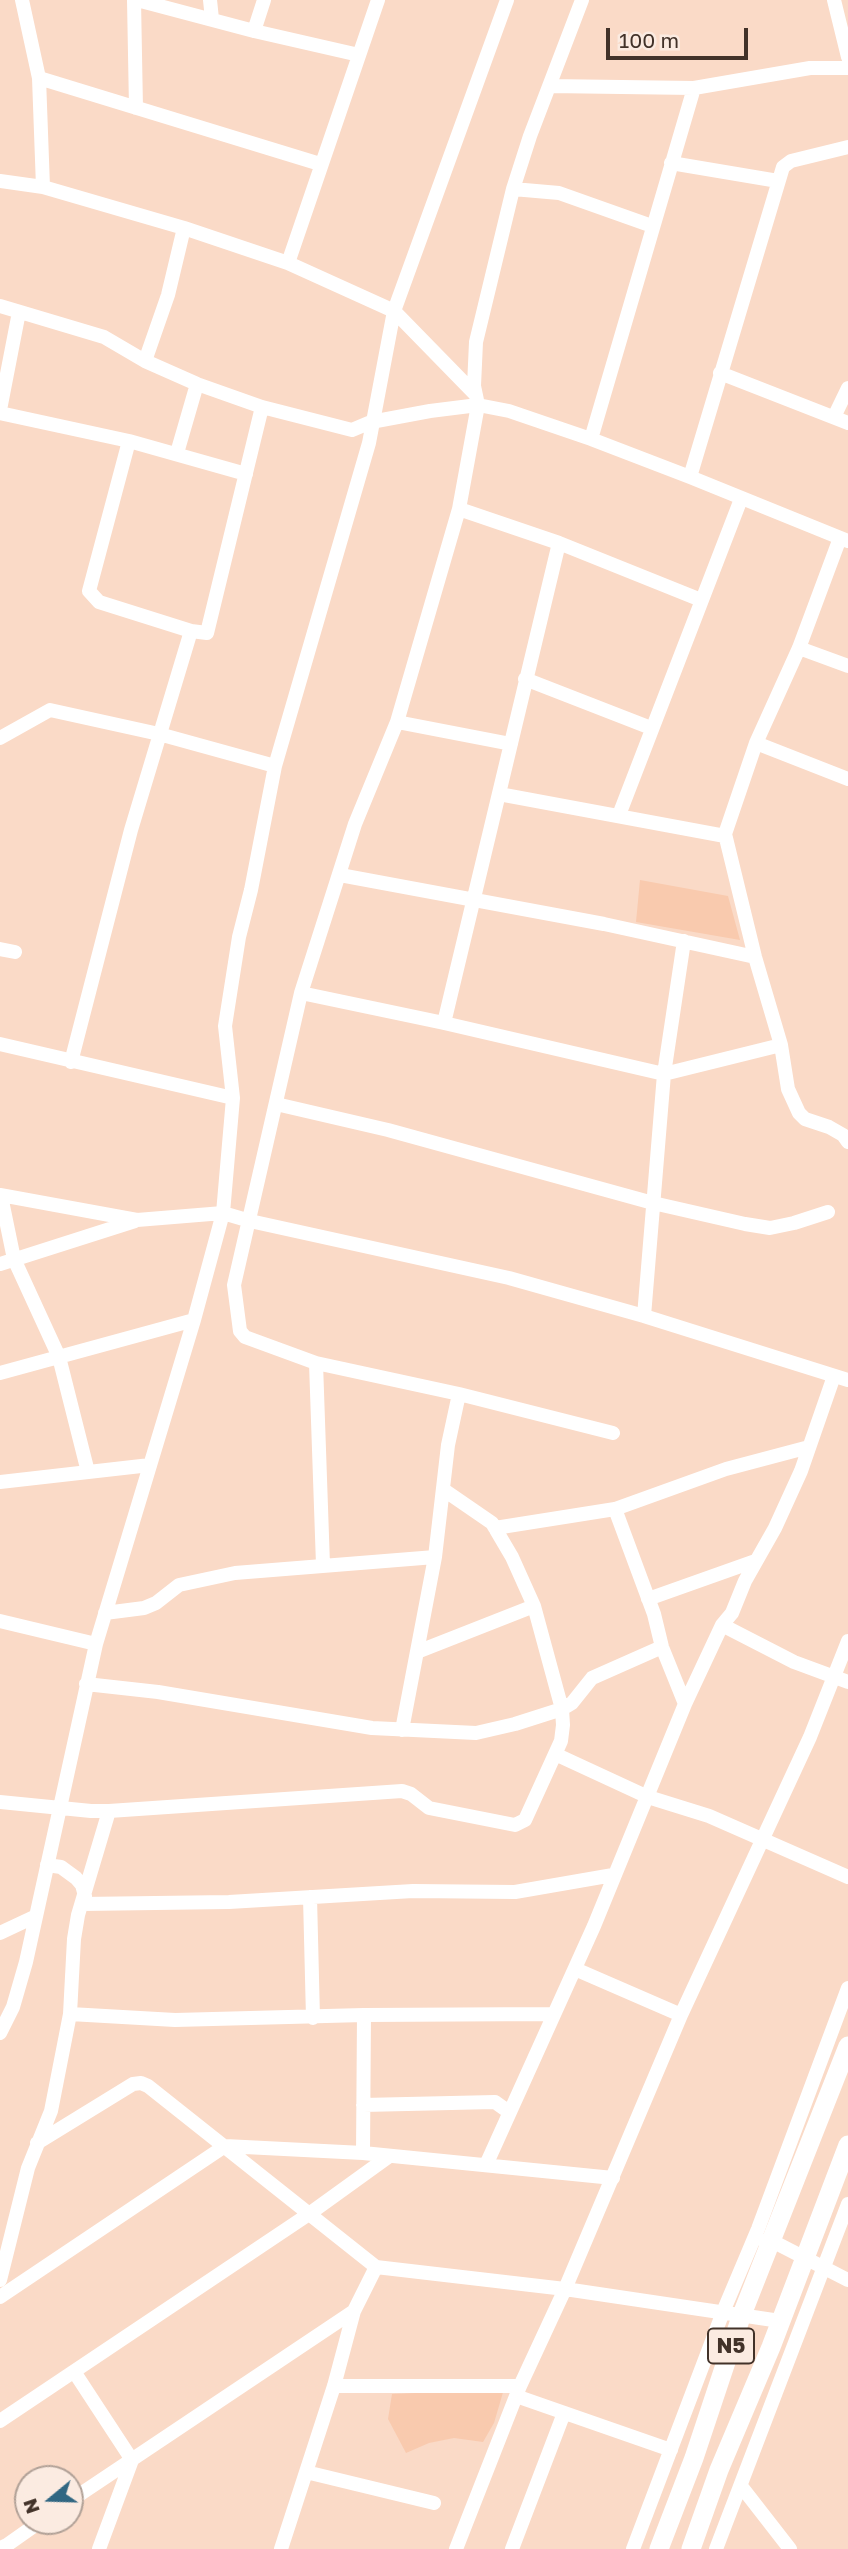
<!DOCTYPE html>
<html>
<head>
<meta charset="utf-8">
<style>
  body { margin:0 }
  #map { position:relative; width:848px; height:2549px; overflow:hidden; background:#fadac7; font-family:"Golos Text",sans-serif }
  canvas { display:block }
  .north { position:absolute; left:14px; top:2465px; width:70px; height:70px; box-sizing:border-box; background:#fbebe1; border:2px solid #b1a197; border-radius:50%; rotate:251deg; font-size:19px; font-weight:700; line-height:28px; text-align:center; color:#423229 }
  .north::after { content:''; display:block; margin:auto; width:24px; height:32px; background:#316782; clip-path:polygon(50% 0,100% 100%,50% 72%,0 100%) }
  .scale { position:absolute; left:606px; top:28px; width:142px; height:32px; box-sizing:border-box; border:4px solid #423229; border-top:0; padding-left:9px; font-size:21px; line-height:24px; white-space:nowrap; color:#423229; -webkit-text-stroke:5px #fbebe1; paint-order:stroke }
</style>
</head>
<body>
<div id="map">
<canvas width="848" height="2549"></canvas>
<div class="north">N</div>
<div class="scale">100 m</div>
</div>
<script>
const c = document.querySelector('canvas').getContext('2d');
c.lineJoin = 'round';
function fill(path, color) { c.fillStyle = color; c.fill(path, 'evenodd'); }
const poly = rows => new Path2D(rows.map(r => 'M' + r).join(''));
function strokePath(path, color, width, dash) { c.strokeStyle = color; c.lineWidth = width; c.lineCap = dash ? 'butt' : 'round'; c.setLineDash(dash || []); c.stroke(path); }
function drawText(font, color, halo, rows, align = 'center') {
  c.font = font + ' "Golos Text",sans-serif'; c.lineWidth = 5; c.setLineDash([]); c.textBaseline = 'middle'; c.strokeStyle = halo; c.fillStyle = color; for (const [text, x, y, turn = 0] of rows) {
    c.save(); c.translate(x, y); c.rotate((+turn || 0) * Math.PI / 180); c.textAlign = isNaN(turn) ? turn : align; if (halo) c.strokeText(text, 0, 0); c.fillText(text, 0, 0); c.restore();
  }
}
fill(poly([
  [640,880,728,896,740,940,636,922],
  [504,2389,494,2423,483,2442,454,2438,429,2443,406,2453,388,2419,392,2394]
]), '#f9caae');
strokePath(poly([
  [22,0,39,78,43,187],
  [134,0,136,108],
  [137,0,254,31,359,55],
  [210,0,212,19],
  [582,0,530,136,513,189,476,342,474,386,478,405,459,509,397,722,355,824,301,993,234,1285,240,1331,245,1337,316,1363,459,1394,613,1433],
  [834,0,848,57],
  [254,31,264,0],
  [39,78,320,164],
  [549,86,694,88,810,68,848,68],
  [671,163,778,181],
  [0,181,43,187,184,228],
  [513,189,559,193,652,226],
  [288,263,378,0],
  [0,306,104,337,145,361,197,384,262,407,352,430,371,422,430,411,478,405,509,411,591,439,690,477,848,541],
  [145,361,168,295,184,228,288,263,394,311,476,395],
  [720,373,848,423],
  [0,410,19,312],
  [0,413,129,441,246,474],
  [834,417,848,388],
  [591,439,694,88],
  [129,441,89,591,99,602,191,631,207,633,262,407],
  [177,453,197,384],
  [690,477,783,167,791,161,848,147],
  [459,509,559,543,701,600],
  [840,538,799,648,756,743,725,834,755,957,781,1045,788,1089,799,1113,805,1119,829,1127,843,1135,848,1142],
  [799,648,848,666],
  [525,679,651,728],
  [397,722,511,744],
  [0,738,50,710,159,734,275,766],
  [756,743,848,779],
  [499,794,725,836],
  [619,815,741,499],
  [340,875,604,924,755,957],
  [0,949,15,952],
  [301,993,444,1023,664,1074,781,1045],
  [444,1023,559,543],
  [0,1044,233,1098],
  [71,1062,131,830,191,631],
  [276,1104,388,1130,653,1203,745,1224,770,1228,794,1223,828,1212],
  [0,1195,137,1220,223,1213,250,1221,509,1278,644,1316,848,1380],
  [1,1196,14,1259,59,1357,88,1472],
  [0,1264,135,1221],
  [644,1316,664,1074,684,941],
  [316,1363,323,1565],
  [0,1373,194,1320],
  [0,1482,150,1465],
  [615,1509,654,1614,662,1647,685,1704],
  [495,1528,615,1509,726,1469,809,1447],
  [648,1599,755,1561],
  [105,1613,144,1608,156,1603,179,1585,235,1573,435,1557],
  [0,1621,96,1644],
  [722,1625,794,1662,848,1682],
  [417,1652,534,1606],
  [86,1684,158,1692,372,1728,476,1733,515,1724,562,1709,572,1703,592,1678,662,1647],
  [402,1730,435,1557,448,1445,459,1394],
  [555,1754,648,1797,709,1816,848,1877],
  [0,1802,91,1811,109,1811,78,1915,74,1939,70,2014,51,2111,28,2168,0,2280],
  [109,1811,402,1791,411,1794,429,1808,515,1825,525,1820,561,1741,563,1725,562,1709,534,1606,512,1557,492,1523,444,1490],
  [47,1865,61,1867,76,1878,82,1885,85,1896],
  [310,1897,313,2018],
  [82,1904,229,1902,413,1891,515,1892,613,1875],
  [0,1933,34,1917],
  [575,1969,681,2015],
  [70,2014,175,2020,364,2015,554,2014],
  [0,2033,13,2007,26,1962,96,1644,194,1320,223,1213,233,1098,225,1026,239,937,251,890,275,766,369,443,394,311,507,0],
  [363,2105,495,2102,509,2112],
  [37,2143,133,2084,141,2083,148,2086,376,2267,354,2311,334,2386,281,2549],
  [363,2153,364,2015],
  [486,2165,594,1926,685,1704,722,1625,732,1613,745,1581,775,1528,801,1471,834,1376],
  [764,2241,772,2241,848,2280],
  [376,2267,565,2289,780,2321],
  [0,2297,225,2146,363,2153,613,2178],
  [75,2373,132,2460,99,2549],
  [334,2386,520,2386],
  [516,2396,671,2450],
  [0,2421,309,2214,388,2157],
  [306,2472,434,2503],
  [741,2486,790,2549],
  [70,2501,354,2311],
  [0,2548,7,2545,41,2521],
  [456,2549,520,2386,565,2289,681,2015,810,1737,848,1641],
  [512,2549,564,2413],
  [633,2549,723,2312,758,2229,848,1988],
  [716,2549,848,2204]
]), '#fff', 14);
strokePath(poly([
  [659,2549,694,2458,741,2317,848,2046],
  [691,2549,719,2470,771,2347,848,2145]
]), '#fff', 19);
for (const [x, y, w] of [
  [731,2346,46]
]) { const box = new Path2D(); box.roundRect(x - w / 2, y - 17.5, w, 35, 5); c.fillStyle = '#fbebe1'; c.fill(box); strokePath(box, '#423229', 2); }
drawText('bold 21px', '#423229', null, [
  ["N5",731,2346]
]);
</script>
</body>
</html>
